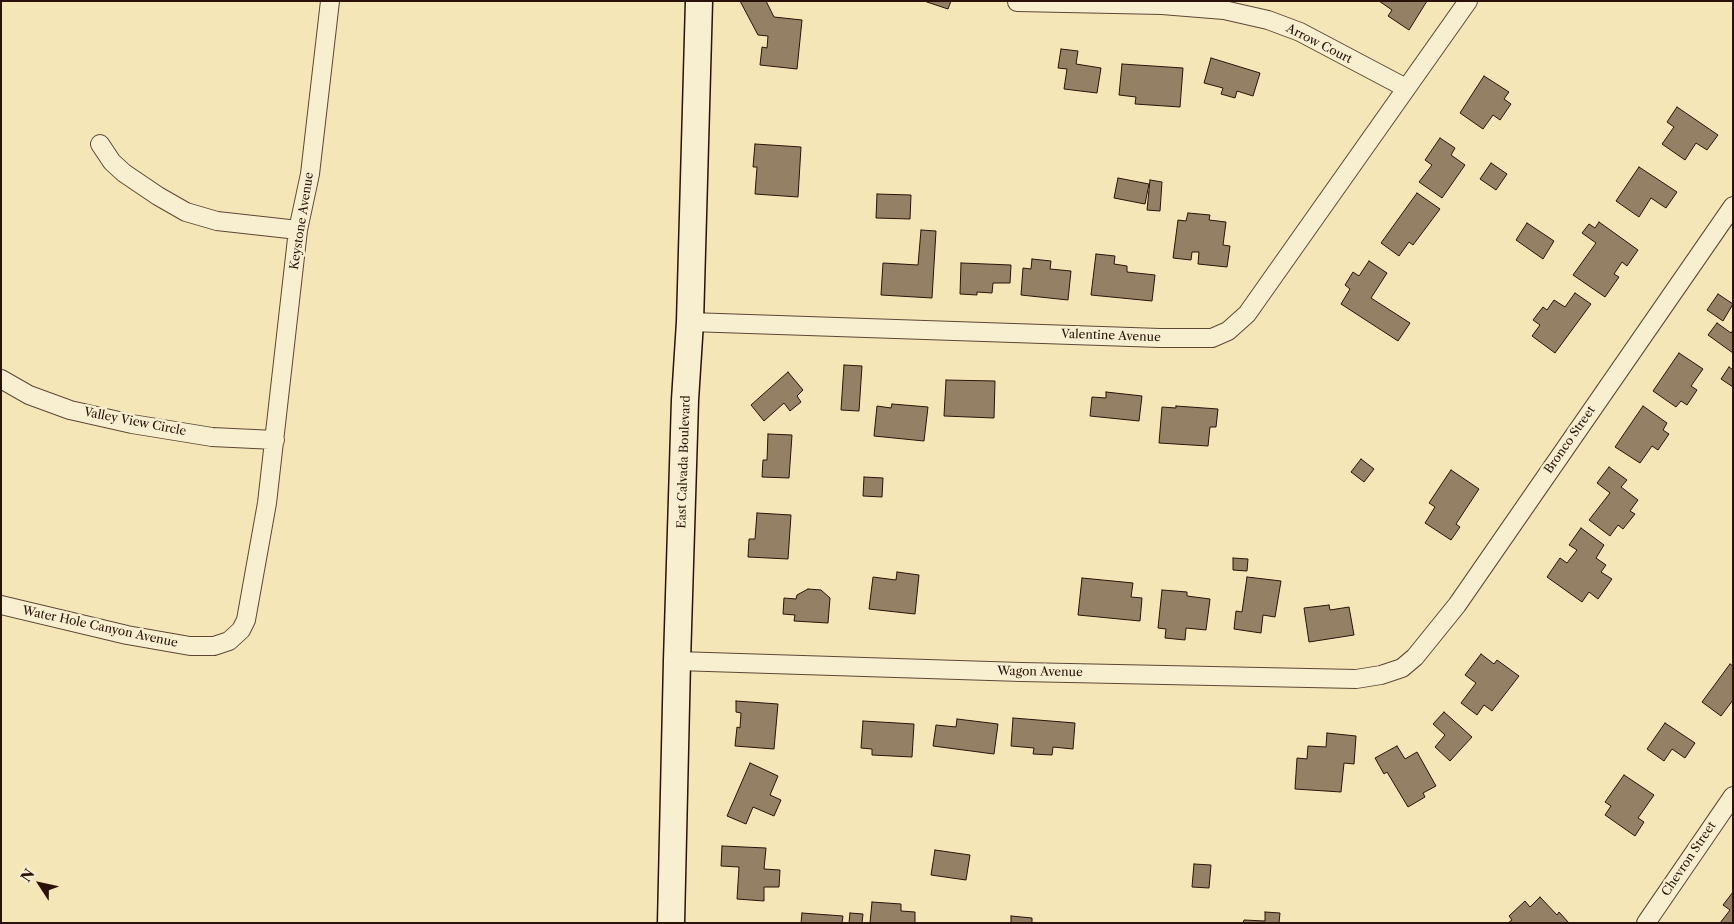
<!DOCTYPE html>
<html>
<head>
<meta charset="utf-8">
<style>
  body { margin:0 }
  #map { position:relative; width:1734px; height:924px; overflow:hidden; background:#f5e6b8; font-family:"Libre Caslon Text",serif }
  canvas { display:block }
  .frame { position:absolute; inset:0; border:2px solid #2a1209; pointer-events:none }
  .north { position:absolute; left:15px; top:859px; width:50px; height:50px; -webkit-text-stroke:4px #f8efd1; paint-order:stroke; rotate:305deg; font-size:14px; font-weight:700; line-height:20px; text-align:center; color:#2a1209 }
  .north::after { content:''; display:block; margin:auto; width:18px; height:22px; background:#2a1209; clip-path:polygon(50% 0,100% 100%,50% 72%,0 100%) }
</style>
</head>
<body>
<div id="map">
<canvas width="1734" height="924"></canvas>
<div class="frame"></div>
<div class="north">N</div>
</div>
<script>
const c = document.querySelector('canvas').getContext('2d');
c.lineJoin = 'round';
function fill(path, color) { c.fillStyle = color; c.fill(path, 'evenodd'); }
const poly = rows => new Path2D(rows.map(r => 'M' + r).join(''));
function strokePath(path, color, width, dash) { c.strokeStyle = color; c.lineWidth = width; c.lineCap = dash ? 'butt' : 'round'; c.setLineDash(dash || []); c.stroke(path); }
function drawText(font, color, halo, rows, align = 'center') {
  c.font = font + ' "Libre Caslon Text",serif'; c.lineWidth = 5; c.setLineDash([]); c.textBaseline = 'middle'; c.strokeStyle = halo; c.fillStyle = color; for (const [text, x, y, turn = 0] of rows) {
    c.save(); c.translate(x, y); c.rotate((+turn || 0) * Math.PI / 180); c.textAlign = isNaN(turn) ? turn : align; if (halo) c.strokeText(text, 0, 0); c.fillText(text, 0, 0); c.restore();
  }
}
const building = poly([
  [740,1,766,1,774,17,802,20,797,69,760,65,762,47,767,48,768,36,758,35,740,1],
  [924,1,951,1,948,9,924,1],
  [1379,1,1427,1,1409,30,1388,16,1392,10,1379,1],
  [1061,49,1078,51,1076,64,1101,68,1097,93,1064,89,1067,69,1058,68,1061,49],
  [1211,58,1260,73,1253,96,1237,91,1235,98,1221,94,1223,88,1204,83,1211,58],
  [1122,64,1183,68,1180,107,1135,104,1136,97,1119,95,1122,64],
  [1484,76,1509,92,1504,99,1511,104,1500,120,1493,115,1483,129,1460,113,1484,76],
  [1677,107,1718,135,1707,150,1696,143,1685,160,1662,144,1674,127,1667,122,1677,107],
  [1440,138,1455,148,1451,155,1465,165,1442,198,1419,182,1432,165,1425,160,1440,138],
  [755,144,801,147,798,197,755,194,757,167,753,167,755,144],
  [1491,163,1507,174,1496,190,1480,179,1491,163],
  [1639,167,1677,192,1666,208,1651,198,1639,217,1616,201,1639,167],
  [1118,178,1149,184,1145,204,1114,198,1118,178],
  [1150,180,1162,182,1160,211,1147,210,1150,180],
  [1417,193,1440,209,1413,245,1409,242,1399,256,1381,243,1417,193],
  [877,194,911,195,910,219,876,218,877,194],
  [1188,213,1210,215,1209,220,1226,222,1223,245,1230,246,1227,267,1198,264,1199,252,1192,252,1191,260,1173,258,1178,220,1186,221,1188,213],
  [1599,222,1638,250,1627,266,1622,262,1614,274,1619,277,1605,297,1573,275,1596,243,1582,233,1589,224,1595,228,1599,222],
  [1527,223,1554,241,1543,259,1516,240,1527,223],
  [921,230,936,231,932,298,881,295,883,263,918,265,921,230],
  [1096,254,1115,256,1114,264,1127,266,1127,272,1155,275,1152,301,1091,295,1096,254],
  [1032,259,1051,261,1050,269,1071,271,1068,300,1021,295,1023,268,1031,269,1032,259],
  [1369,261,1387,273,1371,298,1410,323,1398,341,1341,304,1350,289,1345,285,1353,272,1359,276,1369,261],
  [961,263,1011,265,1010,283,993,283,992,293,977,292,977,295,960,294,961,263],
  [1575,293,1591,304,1555,353,1532,336,1540,325,1533,320,1543,307,1547,310,1554,300,1565,307,1575,293],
  [1718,294,1733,304,1723,321,1707,310,1718,294],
  [1717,323,1731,333,1733,330,1733,353,1708,335,1717,323],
  [1679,353,1703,369,1691,386,1697,390,1687,405,1681,401,1676,407,1653,391,1679,353],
  [844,365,862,366,859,411,841,410,844,365],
  [1729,367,1733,370,1733,387,1721,379,1729,367],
  [788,372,803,390,797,396,801,402,790,411,784,403,764,421,751,405,788,372],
  [946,380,995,381,994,418,944,416,946,380],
  [1106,392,1142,396,1139,421,1090,416,1092,397,1106,398,1106,392],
  [892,404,928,407,924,441,874,436,877,406,891,408,892,404],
  [1176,406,1218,409,1216,427,1210,427,1208,446,1159,443,1162,407,1176,408,1176,406],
  [1643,406,1667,423,1663,430,1669,434,1658,450,1652,446,1640,463,1615,447,1643,406],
  [768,434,792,435,789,478,762,477,763,460,767,460,768,434],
  [1361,459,1374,469,1364,482,1351,472,1361,459],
  [1609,467,1627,480,1621,487,1638,500,1630,511,1635,514,1623,529,1618,525,1610,536,1589,520,1610,493,1597,483,1609,467],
  [1451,470,1479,489,1456,524,1460,527,1451,540,1425,523,1435,507,1429,503,1451,470],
  [864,477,883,478,882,497,863,496,864,477],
  [757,513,791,515,788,559,748,557,749,539,755,539,757,513],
  [1581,528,1604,545,1596,558,1606,565,1601,572,1612,579,1598,599,1589,592,1582,602,1547,577,1560,558,1567,563,1577,550,1569,545,1581,528],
  [1233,558,1248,559,1247,571,1233,570,1233,558],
  [897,572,919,575,915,614,869,609,873,577,896,580,897,572],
  [1247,577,1281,581,1275,617,1263,615,1261,633,1234,629,1236,611,1242,612,1247,577],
  [1082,578,1133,583,1131,597,1142,598,1140,621,1078,615,1082,578],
  [808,589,821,590,830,598,828,623,794,621,795,615,783,614,784,598,796,599,797,595,808,589],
  [1162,590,1187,592,1187,596,1210,599,1206,630,1186,628,1185,640,1165,638,1166,629,1158,628,1162,590],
  [1329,605,1330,610,1349,607,1354,635,1309,642,1304,608,1329,605],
  [1481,654,1494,664,1497,660,1519,676,1492,711,1484,705,1477,715,1461,703,1476,683,1465,675,1481,654],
  [1730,664,1733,666,1733,700,1721,716,1702,702,1730,664],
  [736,701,778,704,774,749,735,746,737,727,740,728,741,713,736,712,736,701],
  [1444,712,1472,737,1450,761,1435,747,1445,735,1433,724,1444,712],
  [1013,718,1075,723,1073,749,1053,747,1052,755,1033,754,1034,748,1011,746,1013,718],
  [957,719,998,724,994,754,933,746,936,725,956,727,957,719],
  [863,721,914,724,912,757,872,755,872,749,861,748,863,721],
  [1665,723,1695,743,1685,758,1672,749,1664,761,1647,749,1665,723],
  [1327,733,1356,736,1354,764,1344,763,1341,792,1295,789,1297,758,1307,759,1308,746,1326,747,1327,733],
  [1397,746,1405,759,1417,752,1436,786,1423,793,1425,797,1408,807,1387,772,1384,774,1375,758,1397,746],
  [750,763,778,776,770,795,781,800,774,816,753,807,746,824,727,816,750,763],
  [1624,775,1654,795,1638,818,1644,822,1635,836,1605,815,1611,806,1605,802,1624,775],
  [722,846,766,848,764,869,780,870,779,887,764,887,764,901,737,899,739,867,721,866,722,846],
  [935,850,970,855,966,880,931,875,935,850],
  [1194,864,1211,865,1209,888,1192,887,1194,864],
  [1733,892,1733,923,1720,923,1730,910,1723,905,1733,892],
  [1540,897,1557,915,1559,912,1569,923,1508,923,1512,920,1509,916,1525,901,1530,907,1540,897],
  [872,902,901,904,901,911,915,912,915,923,870,923,872,902],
  [1265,912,1280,913,1279,923,1243,923,1244,920,1265,921,1265,912],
  [802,913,843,916,842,923,801,923,802,913],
  [850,913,863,914,862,923,849,923,850,913],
  [1011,916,1032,918,1032,923,1011,923,1011,916]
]);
fill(building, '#948064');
strokePath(building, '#2a1209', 1);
const minor = poly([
  [1017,2,1162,5,1224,10,1268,20,1300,32,1406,88],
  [100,144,112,162,124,173,158,196,186,212,217,221,298,230],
  [690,322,1160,338,1212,338,1228,331,1247,314,1468,1],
  [1,379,29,395,70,410,132,424,212,437,275,440],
  [1,605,127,635,190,646,214,646,229,641,241,630,246,620,267,503,298,230,310,174,330,1],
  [677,661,1021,672,1356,679,1381,675,1402,668,1415,657,1457,605,1733,206],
  [1646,923,1733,796]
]);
const secondary = poly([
  [671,923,677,661,685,400,690,322,699,1]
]);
strokePath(minor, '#5d4735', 20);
strokePath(secondary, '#2a1209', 29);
strokePath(minor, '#f8efd1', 18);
strokePath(secondary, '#f8efd1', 26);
drawText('12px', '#2a1209', '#f8efd1', [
  ["Arrow Court",1319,44,27],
  ["Keystone Avenue",302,221,-81],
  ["Valentine Avenue",1111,336,2],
  ["Valley View Circle",135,422,11],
  ["Bronco Street",1570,440,-55],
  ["East Calvada Boulevard",684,462,-88],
  ["Water Hole Canyon Avenue",100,627,12],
  ["Wagon Avenue",1040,672,1],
  ["Chevron Street",1689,859,-56]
]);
</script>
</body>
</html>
